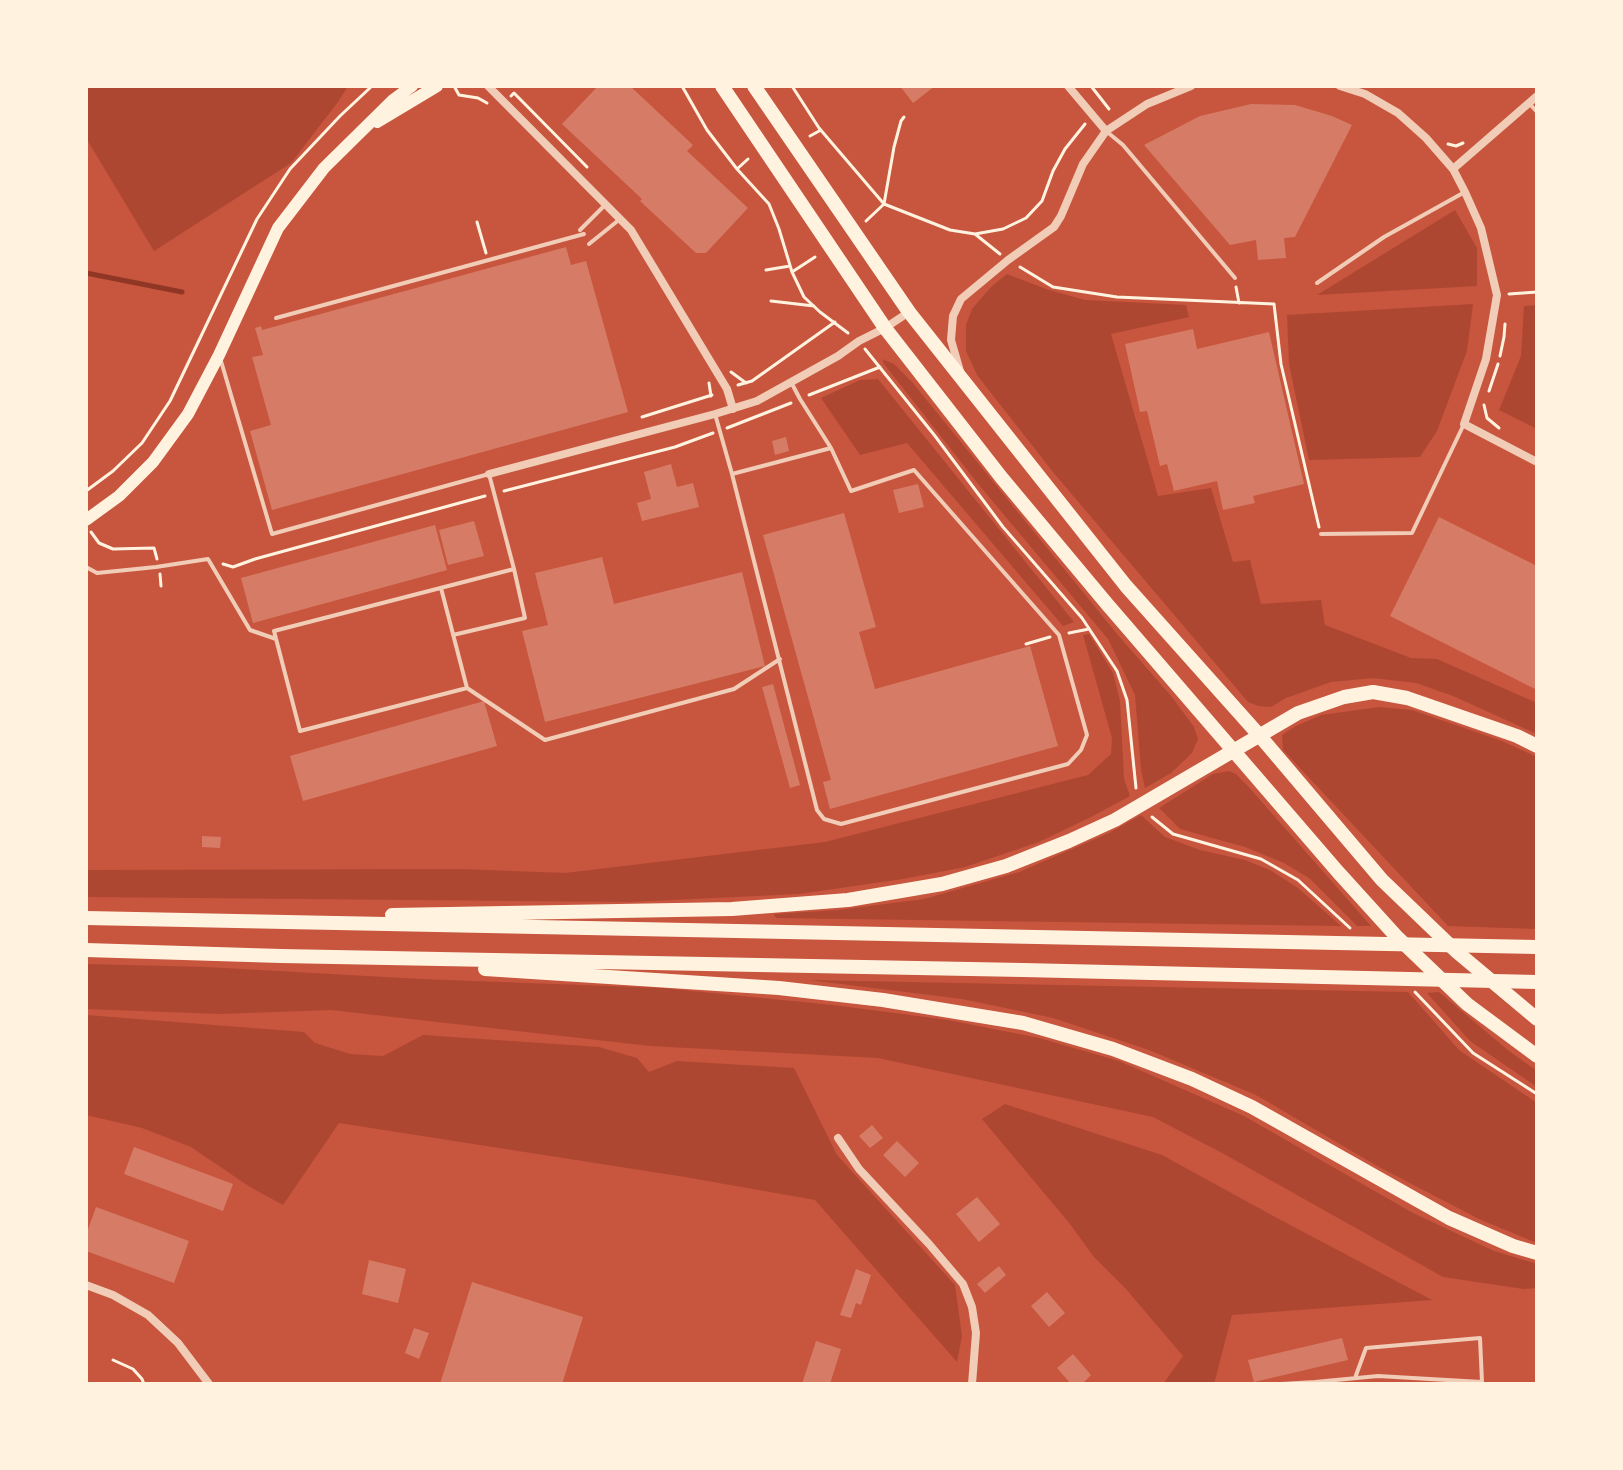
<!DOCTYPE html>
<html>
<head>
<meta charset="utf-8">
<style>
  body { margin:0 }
  #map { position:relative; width:1623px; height:1470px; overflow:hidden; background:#c8553d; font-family:"Archivo Narrow",sans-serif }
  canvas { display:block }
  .frame { position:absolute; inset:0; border:88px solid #fff3e0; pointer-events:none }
</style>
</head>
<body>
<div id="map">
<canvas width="1623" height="1470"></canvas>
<div class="frame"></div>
</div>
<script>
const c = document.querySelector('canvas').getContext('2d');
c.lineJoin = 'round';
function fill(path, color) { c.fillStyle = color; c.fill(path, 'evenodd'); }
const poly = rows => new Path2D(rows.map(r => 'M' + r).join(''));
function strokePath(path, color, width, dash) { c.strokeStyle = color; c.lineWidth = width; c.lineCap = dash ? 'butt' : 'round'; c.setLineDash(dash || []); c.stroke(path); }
fill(poly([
  [86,86,348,86,338,102,291,163,154,251,86,138],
  [1455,210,1477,248,1477,286,1317,295],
  [1007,274,1046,289,1085,300,1186,305,1189,317,1111,334,1158,496,1211,488,1233,562,1250,560,1261,604,1321,600,1325,625,1411,658,1437,659,1537,703,1537,734,1453,696,1416,683,1373,678,1331,682,1286,698,1271,707,1258,706,1248,702,1053,472,977,375,966,351,966,325,972,309,991,287],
  [1473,304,1467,351,1437,431,1420,457,1309,460,1289,364,1287,315],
  [1537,305,1537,429,1499,410,1521,356,1524,306],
  [882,359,894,364,912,382,1117,634,1172,697,1194,727,1198,739,1192,753,1171,773,1145,788,1141,770,1135,695,1108,639,979,485,884,364],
  [878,379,1074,622,1063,626,907,443,860,455,821,398,860,380],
  [1089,634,1113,673,1120,701,1124,779,1130,796,1091,817,1039,842,965,867,903,879,799,894,630,902,86,897,86,870,461,869,565,873,825,842,1088,775,1111,754,1112,738,1083,635],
  [1379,707,1412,710,1502,741,1537,757,1537,929,1448,926,1283,750,1282,735,1294,727,1321,715],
  [1229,771,1236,774,1246,784,1371,926,1357,926,1309,878,1284,863,1245,847,1180,829,1159,808,1213,774],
  [1141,815,1165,837,1200,850,1245,860,1270,870,1298,888,1341,926,776,918,774,914,838,910,924,899,1019,872,1109,833],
  [86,964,206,967,421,979,662,988,833,1005,948,1020,1039,1038,1119,1061,1244,1116,1413,1213,1494,1251,1537,1264,1537,1288,1524,1289,1443,1277,1224,1154,1153,1117,878,1058,650,1046,331,1010,219,1014,86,1009],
  [809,980,1408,992,1459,1050,1537,1103,1537,1243,1479,1219,1379,1167,1256,1095,1149,1050,1053,1018,962,999],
  [1439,992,1509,1051,1537,1071,1537,1087,1470,1041,1427,993],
  [86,1015,304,1032,315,1043,350,1054,383,1056,423,1035,599,1047,637,1058,649,1072,677,1061,794,1068,837,1155,955,1285,962,1336,957,1362,815,1200,685,1177,339,1123,283,1205,250,1187,191,1147,142,1128,86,1115],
  [1005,1104,1162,1155,1277,1218,1432,1300,1232,1315,1214,1384,1163,1384,1183,1356,1126,1289,1094,1257,1070,1224,982,1119]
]), '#ae4732');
strokePath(poly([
  [86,273,182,292]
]), '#8f3625', 5);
fill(poly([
  [598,86,630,86,693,145,687,151,748,208,706,253,696,253,640,201,642,199,562,124],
  [900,86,935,86,913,103],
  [1251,104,1295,105,1332,116,1352,125,1295,237,1284,238,1286,258,1258,260,1256,240,1230,245,1144,145,1200,116],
  [566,247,571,265,586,261,628,412,272,510,250,431,271,425,252,357,263,355,255,328,261,326,262,330],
  [1193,329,1197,349,1269,332,1304,484,1253,496,1255,503,1223,510,1217,481,1174,491,1167,464,1160,466,1147,411,1140,412,1125,344],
  [786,437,789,451,775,455,772,441],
  [671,464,677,487,693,483,699,507,642,521,637,503,651,499,644,472],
  [918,484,924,507,899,513,893,490],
  [844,513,876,627,859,632,875,689,1030,646,1058,746,830,809,823,782,831,780,763,535],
  [1439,517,1537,566,1537,690,1390,616],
  [474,521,484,556,448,565,439,530],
  [435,525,447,570,253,623,241,578],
  [602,557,614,604,742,572,765,666,545,722,522,631,548,625,535,573],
  [773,684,800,785,790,788,762,687],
  [484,701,497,746,303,801,290,756],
  [202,836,221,837,220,848,202,847],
  [872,1125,883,1138,870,1148,859,1136],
  [897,1141,919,1163,905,1177,883,1155],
  [134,1147,233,1184,223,1211,124,1174],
  [977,1197,1000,1224,979,1242,956,1214],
  [96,1207,189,1241,174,1283,86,1251,86,1235],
  [369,1260,406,1269,398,1303,362,1294],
  [999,1266,1006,1275,985,1293,977,1284],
  [856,1269,871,1275,861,1305,856,1303,851,1318,840,1315],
  [472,1282,583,1317,562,1384,440,1384],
  [1047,1292,1065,1313,1049,1327,1031,1306],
  [414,1328,429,1333,419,1359,405,1353],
  [1342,1338,1348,1360,1254,1382,1248,1360],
  [816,1341,841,1349,830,1384,802,1384],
  [1073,1354,1091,1375,1082,1384,1071,1384,1057,1368]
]), '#d67c66');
strokePath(poly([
  [454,86,459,95,478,98,487,103],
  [682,86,707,130,737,169,769,204,779,229,792,272,804,297,820,312,848,333],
  [792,86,819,128,884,204,950,230,975,234,1003,229,1026,218,1042,201,1053,171,1065,149,1085,124],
  [1091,86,1109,109],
  [511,96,514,93,587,167],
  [810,136,821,130],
  [1448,144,1456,146,1463,143],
  [737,169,748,159],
  [866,221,884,204,894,147,901,121,904,117],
  [477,222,486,253],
  [975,234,1000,254],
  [1020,267,1053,287,1117,297,1274,304,1281,364,1319,527],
  [766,270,790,266],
  [792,272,815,257],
  [1236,287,1239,303],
  [1509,294,1537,292],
  [771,301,814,306],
  [865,349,935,436,1003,527,1082,618,1117,671,1127,700,1136,788],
  [1500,356,1504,337,1505,324],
  [731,372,746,383],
  [709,383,711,396],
  [738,385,752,381,835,322],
  [1489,391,1498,364],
  [809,395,880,367],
  [1484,405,1487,418,1499,428],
  [642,417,712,395],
  [727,428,791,403],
  [86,491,113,471,142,443,170,401,257,219,290,169,340,116,372,86],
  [504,491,675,447,713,433],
  [91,532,99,543,113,549,154,548,157,559],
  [223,564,233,567,255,559,485,496],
  [160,574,161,586],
  [1069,633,1089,629],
  [1026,644,1050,637],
  [1152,817,1173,834,1261,859,1298,880,1350,928],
  [1415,992,1473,1053,1537,1094],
  [113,1360,133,1369,142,1379,144,1384]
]), '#fff3e0', 3);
strokePath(poly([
  [1529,103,1537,112],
  [1106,131,1123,145,1235,278],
  [580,230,604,206],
  [589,244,620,219],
  [1317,283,1384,237,1463,193],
  [276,318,584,234],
  [221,361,272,534,489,474,514,569,274,631,300,731,467,688,545,740,734,689,780,659],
  [715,414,732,474,817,810,824,819,841,824,1068,764,1081,750,1087,735,1059,635,914,470,851,491,831,448],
  [732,474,831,448,800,399,791,382],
  [1321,534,1412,533,1464,424],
  [86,567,97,573,156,567,208,559,250,630,276,639],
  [441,588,467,688],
  [453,635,525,618,514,569],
  [1355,1378,1366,1348,1480,1338,1482,1382],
  [1281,1384,1315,1382],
  [1315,1384,1315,1382,1378,1376,1482,1382]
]), '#f1ccb7', 4);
strokePath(poly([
  [488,86,631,230,727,389,733,409],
  [1068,86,1106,131],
  [1340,86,1365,94,1398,113,1426,138,1453,169,1465,192,1481,228,1497,295,1486,359,1464,424,1537,462],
  [1453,169,1537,96],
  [960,371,951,340,953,316,961,299,1008,260,1054,227,1061,216,1083,164,1106,131,1147,104,1191,86],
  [489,474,715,414,757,401,838,356,859,341,885,328,909,312],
  [838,1138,859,1169,929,1244,963,1284,972,1307,976,1333,972,1384],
  [86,1285,113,1295,148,1315,178,1343,209,1384]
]), '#f1ccb7', 8);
strokePath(poly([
  [377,122,437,86],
  [86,520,119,496,153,462,188,414,219,355,278,228,324,168,393,100,412,86]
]), '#fff3e0', 12);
strokePath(poly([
  [722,86,885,328,1001,477,1107,604,1338,872,1396,936,1467,1004,1537,1056],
  [754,86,909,312,1126,586,1259,735,1382,880,1457,952,1537,1019]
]), '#fff3e0', 14);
strokePath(poly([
  [392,915,732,909,848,900,942,884,1006,866,1069,841,1115,820,1298,713,1344,697,1373,692,1407,698,1517,736,1537,746],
  [86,918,1537,947],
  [86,950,281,956,1023,970,1537,982],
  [485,969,779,988,883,1000,1023,1023,1113,1049,1192,1079,1252,1107,1449,1218,1513,1246,1537,1253]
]), '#fff3e0', 14);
</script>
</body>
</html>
